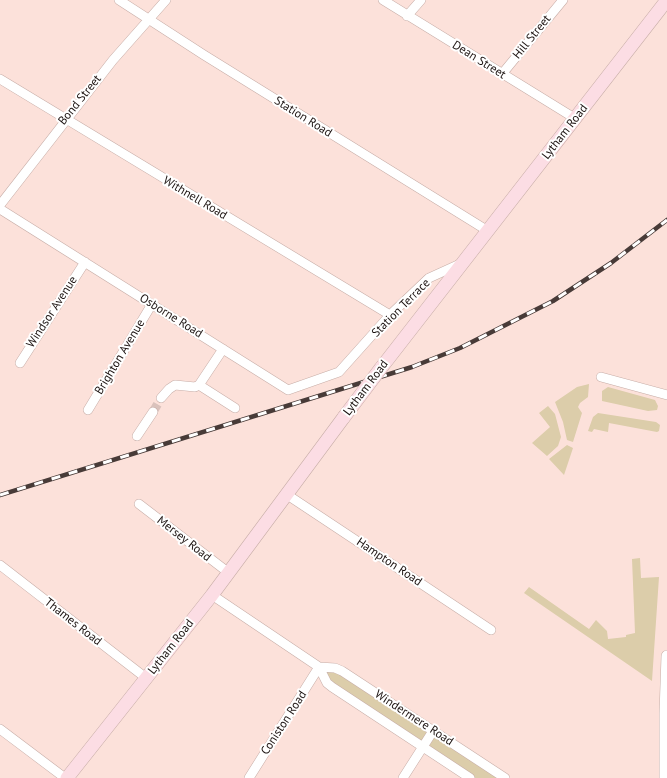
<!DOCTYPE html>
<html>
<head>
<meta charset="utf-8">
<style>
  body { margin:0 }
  canvas { display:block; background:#fce1da }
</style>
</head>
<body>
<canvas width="667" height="778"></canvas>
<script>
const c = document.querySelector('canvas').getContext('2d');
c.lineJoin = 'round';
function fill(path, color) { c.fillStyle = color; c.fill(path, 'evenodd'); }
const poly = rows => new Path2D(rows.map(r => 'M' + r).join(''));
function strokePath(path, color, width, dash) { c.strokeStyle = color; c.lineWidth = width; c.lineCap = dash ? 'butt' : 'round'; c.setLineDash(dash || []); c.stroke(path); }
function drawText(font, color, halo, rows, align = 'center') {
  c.font = font + ' "PT Sans",sans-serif'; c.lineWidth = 4; c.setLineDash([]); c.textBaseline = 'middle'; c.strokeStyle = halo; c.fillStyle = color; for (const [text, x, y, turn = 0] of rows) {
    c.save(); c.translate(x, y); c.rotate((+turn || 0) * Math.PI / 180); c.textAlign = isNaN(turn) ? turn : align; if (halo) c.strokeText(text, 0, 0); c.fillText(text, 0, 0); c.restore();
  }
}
fill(poly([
  [589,384,588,397,580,403,578,407,582,413,573,442,567,440,563,422,555,402,577,387],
  [608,387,655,400,658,406,657,410,648,411,602,401,602,391],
  [548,406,555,414,561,437,558,446,547,456,532,443,550,427,539,413],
  [598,413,656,422,660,425,659,431,657,432,609,423,608,432,594,429,592,432,588,431,593,417],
  [567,445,573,448,564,475,549,459],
  [640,558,641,578,659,577,652,681,524,593,529,587,589,629,596,620,607,631,608,639,626,637,626,635,635,633,632,559],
  [319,667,331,667,505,778,470,778,332,687]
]), '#dccdaa');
strokePath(poly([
  [153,412,161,398]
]), '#dac2bc', 9, [9, 4.5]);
const minor = poly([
  [119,0,204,55,488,231],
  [383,0,576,119],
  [407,16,421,0],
  [502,74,563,0],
  [0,79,390,315],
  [0,205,113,60,166,0],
  [0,209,288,390,339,372,390,315,429,278,462,263],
  [20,363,85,262],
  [601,377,667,395],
  [199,385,235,408],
  [161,398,169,389,175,385,195,387,199,385,223,349],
  [88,410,152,304],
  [137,436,153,412],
  [286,494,491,630],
  [139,504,229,573],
  [0,565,146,678],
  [212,595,319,667,327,683,332,687,470,778],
  [319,667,335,668,342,671,505,778],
  [0,729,65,778],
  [249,778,319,667],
  [403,778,433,731]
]);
const tertiary = poly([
  [665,778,665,713,667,656]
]);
const secondary = poly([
  [381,368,667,0],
  [67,778,212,595,344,417]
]);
strokePath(minor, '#c7ada7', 10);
strokePath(tertiary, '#c7ada7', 12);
strokePath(secondary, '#c7ada7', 14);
strokePath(minor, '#fff', 9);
strokePath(tertiary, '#fff', 11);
strokePath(secondary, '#fcdde4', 13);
const rail = poly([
  [0,495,412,367,460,348,553,301,611,263,667,220]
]);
strokePath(rail, '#483b38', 4.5);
strokePath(rail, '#fff', 3, [9]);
const secondaryBridge = poly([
  [344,417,381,368]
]);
strokePath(secondaryBridge, '#c7ada7', 14, []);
strokePath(secondaryBridge, '#fcdde4', 13);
drawText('12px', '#1c1311', '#fff', [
  ["Hill Street",532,37,-51],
  ["Dean Street",479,60,32],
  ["Bond Street",80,100,-51],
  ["Station Road",303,117,32],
  ["Lytham Road",565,132,-52],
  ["Withnell Road",195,198,31],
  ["Station Terrace",401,308,-45],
  ["Windsor Avenue",52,312,-57],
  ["Osborne Road",171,316,32],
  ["Brighton Avenue",120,357,-59],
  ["Lytham Road",366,388,-53],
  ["Mersey Road",184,539,38],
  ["Hampton Road",389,562,34],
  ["Thames Road",73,622,38],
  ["Lytham Road",171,647,-52],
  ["Windermere Road",414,718,33],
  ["Coniston Road",284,723,-57]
]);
</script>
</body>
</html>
